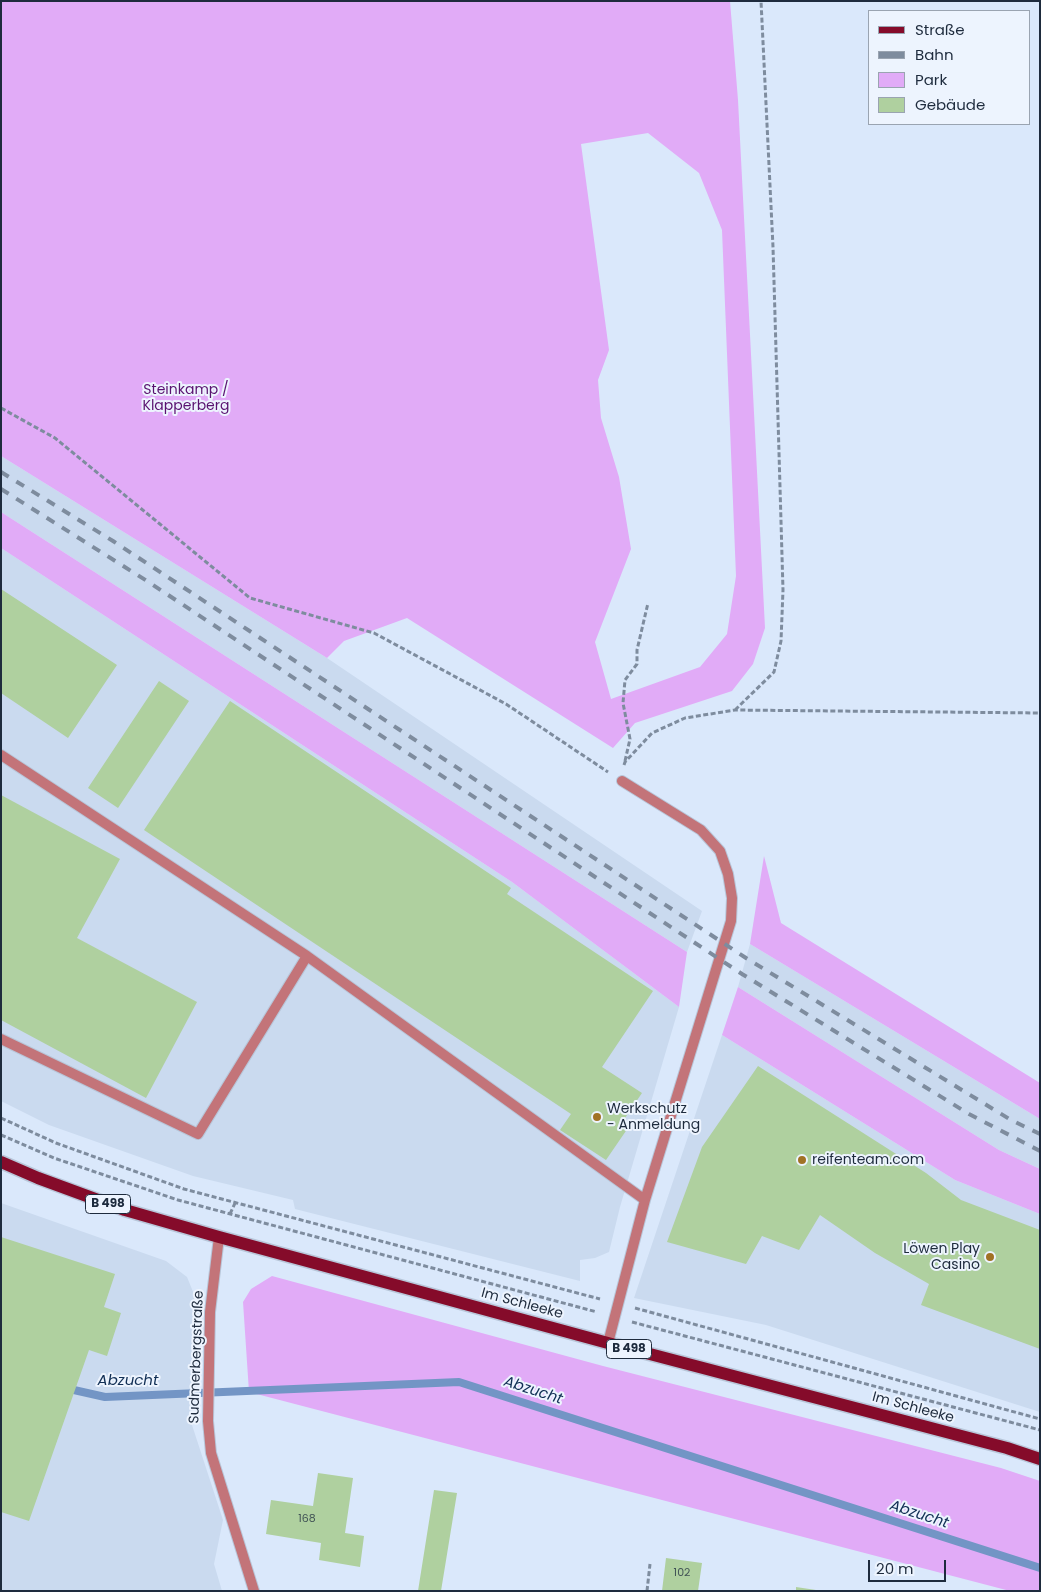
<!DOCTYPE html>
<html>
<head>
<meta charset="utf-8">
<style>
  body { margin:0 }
  #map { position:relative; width:1041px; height:1592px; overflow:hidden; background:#dae8fb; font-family:Poppins,sans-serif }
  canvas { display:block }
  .frame { position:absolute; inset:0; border:2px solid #1e2b3d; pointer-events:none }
  .legend { position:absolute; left:868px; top:10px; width:162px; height:115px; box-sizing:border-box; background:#edf4fe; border:1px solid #9aa4b1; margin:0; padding:6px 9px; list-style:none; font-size:15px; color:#1e2b3d }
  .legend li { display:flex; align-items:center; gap:10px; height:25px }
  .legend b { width:25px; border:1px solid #9aa4b1 }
  .scale { position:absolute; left:868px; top:1560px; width:78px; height:22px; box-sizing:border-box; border:2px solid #1e2b3d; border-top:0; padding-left:6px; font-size:15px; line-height:18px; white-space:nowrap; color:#1e2b3d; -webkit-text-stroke:4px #edf4fe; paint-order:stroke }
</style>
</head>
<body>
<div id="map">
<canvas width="1041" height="1592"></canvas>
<div class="frame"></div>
<ul class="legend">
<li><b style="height:6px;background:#850b2a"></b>Straße</li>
<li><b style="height:6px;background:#7e8c9e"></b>Bahn</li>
<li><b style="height:14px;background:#e1abf7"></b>Park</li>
<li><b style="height:14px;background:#afd09f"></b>Gebäude</li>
</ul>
<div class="scale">20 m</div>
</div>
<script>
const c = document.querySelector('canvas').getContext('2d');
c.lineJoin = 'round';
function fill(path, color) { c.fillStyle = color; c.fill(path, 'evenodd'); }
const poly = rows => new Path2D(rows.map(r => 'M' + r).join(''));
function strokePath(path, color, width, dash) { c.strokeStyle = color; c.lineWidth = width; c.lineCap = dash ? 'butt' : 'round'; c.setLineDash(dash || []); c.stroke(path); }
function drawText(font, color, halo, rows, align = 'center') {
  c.font = font + ' Poppins,sans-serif'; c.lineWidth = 4; c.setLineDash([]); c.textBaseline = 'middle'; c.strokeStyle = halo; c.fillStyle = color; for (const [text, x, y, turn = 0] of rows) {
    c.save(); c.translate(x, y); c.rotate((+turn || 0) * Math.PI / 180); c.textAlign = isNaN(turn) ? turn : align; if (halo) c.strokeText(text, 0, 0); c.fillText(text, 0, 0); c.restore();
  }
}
fill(poly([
  [1,456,327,658,702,911,687,952,1,512],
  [1,548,512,882,679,1007,620,1207,609,1252,595,1258,580,1260,580,1281,295,1209,293,1200,193,1176,49,1125,1,1101],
  [750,944,1040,1119,1040,1169,999,1150,738,987],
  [722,1035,955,1180,1040,1214,1040,1412,766,1325,634,1298],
  [1,1203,166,1261,187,1277,198,1304,202,1338,192,1425,223,1520,214,1564,222,1591,1,1591]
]), '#cadaef');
fill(poly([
  [1,1,730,1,738,100,765,628,753,664,732,691,635,723,613,748,407,618,344,641,327,658,1,456],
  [648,133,699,173,722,230,736,576,727,634,700,667,611,699,595,642,631,549,619,477,601,418,598,380,609,350,581,144],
  [1,512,687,952,679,1007,512,882,1,548],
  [764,856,781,923,1040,1083,1040,1119,750,944],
  [738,987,999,1150,1040,1169,1040,1214,955,1180,722,1035],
  [272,1276,603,1366,1001,1468,1040,1481,1040,1591,1010,1591,249,1392,243,1302,251,1289]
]), '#e1abf7');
strokePath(poly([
  [65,1388,105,1397,459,1382,1040,1568]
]), '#7395c5', 8);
fill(poly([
  [1,589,117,665,68,738,1,693],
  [159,681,189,701,118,808,88,788],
  [230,701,511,888,507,894,653,991,602,1067,642,1093,623,1121,630,1125,606,1160,560,1130,571,1114,144,830],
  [1,795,120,859,77,938,197,1002,146,1098,1,1020],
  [758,1066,926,1173,961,1200,1040,1230,1040,1349,921,1305,929,1284,875,1253,820,1215,799,1250,762,1236,746,1264,667,1242,702,1147],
  [1,1237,115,1274,104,1307,121,1313,107,1356,89,1350,29,1521,1,1512],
  [318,1473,353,1478,345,1533,364,1536,360,1567,319,1560,321,1543,266,1534,271,1500,313,1506],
  [434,1490,457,1493,441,1591,418,1591],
  [666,1558,702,1563,698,1591,662,1591],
  [796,1587,816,1590,816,1591,796,1591]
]), '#afd09f');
const service = poly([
  [1,755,307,956,645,1200],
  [1,1039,198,1134,307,956],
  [608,1343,645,1200,731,921,732,898,728,874,720,851,701,830,622,781]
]);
const minor = poly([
  [219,1237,210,1312,208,1421,211,1453,254,1591]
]);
const primary = poly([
  [1,1162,38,1178,125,1210,219,1237,608,1343,1007,1448,1040,1459]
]);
strokePath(service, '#b8c6d9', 12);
strokePath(minor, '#b8c6d9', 12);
strokePath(primary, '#b8c6d9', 15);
strokePath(poly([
  [1,408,55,438,250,598,374,633,506,704,608,772],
  [735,710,774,672,781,641,783,590,773,247,761,1],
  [625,761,630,739,623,703,625,680,637,664,637,650,648,603],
  [624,765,625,762,652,733,685,718,735,710,1040,713],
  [1,1118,56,1143,184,1189,600,1299],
  [1,1135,54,1158,178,1200,597,1312],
  [230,1214,236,1201],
  [635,1308,1040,1419],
  [632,1322,1040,1430],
  [647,1591,650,1564]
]), '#7e8c9e', 3, [5, 2.5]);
strokePath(service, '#c37479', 10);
strokePath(minor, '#c37479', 10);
strokePath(primary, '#850b2a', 12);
strokePath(poly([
  [1,472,113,541,746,958,1011,1120,1040,1134],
  [1,489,147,581,742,974,969,1114,1040,1151]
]), '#7e8c9e', 4, [9, 9]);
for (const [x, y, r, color] of [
  [597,1117,5,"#a17225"],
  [802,1160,5,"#a17225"],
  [990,1257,5,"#a17225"]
]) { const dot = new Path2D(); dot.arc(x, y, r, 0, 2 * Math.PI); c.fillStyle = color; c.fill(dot); strokePath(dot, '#edf4fe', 2); }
drawText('11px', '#425456', null, [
  ["168",307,1519],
  ["102",682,1573]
]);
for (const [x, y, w] of [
  [108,1204,45],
  [629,1349,45]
]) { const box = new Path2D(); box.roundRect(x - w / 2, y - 9.5, w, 19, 4); c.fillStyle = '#edf4fe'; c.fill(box); strokePath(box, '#1e2b3d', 1); }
drawText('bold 12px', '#1e2b3d', null, [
  ["B 498",108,1204],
  ["B 498",629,1349]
]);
drawText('14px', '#591270', '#edf4fe', [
  ["Steinkamp /",186,390],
  ["Klapperberg",186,406]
]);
drawText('14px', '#1e2b3d', '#edf4fe', [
  ["Werkschutz",607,1109],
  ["- Anmeldung",607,1125],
  ["reifenteam.com",812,1160],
  ["Löwen Play",980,1249,"right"],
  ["Casino",980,1265,"right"]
], 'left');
drawText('14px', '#1e2b3d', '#edf4fe', [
  ["Im Schleeke",522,1304,15],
  ["Sudmerbergstraße",197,1357,-88],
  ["Im Schleeke",913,1408,15]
]);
drawText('italic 15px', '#112f55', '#edf4fe', [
  ["Abzucht",128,1381],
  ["Abzucht",533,1391,18],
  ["Abzucht",919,1515,18]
]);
</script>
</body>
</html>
